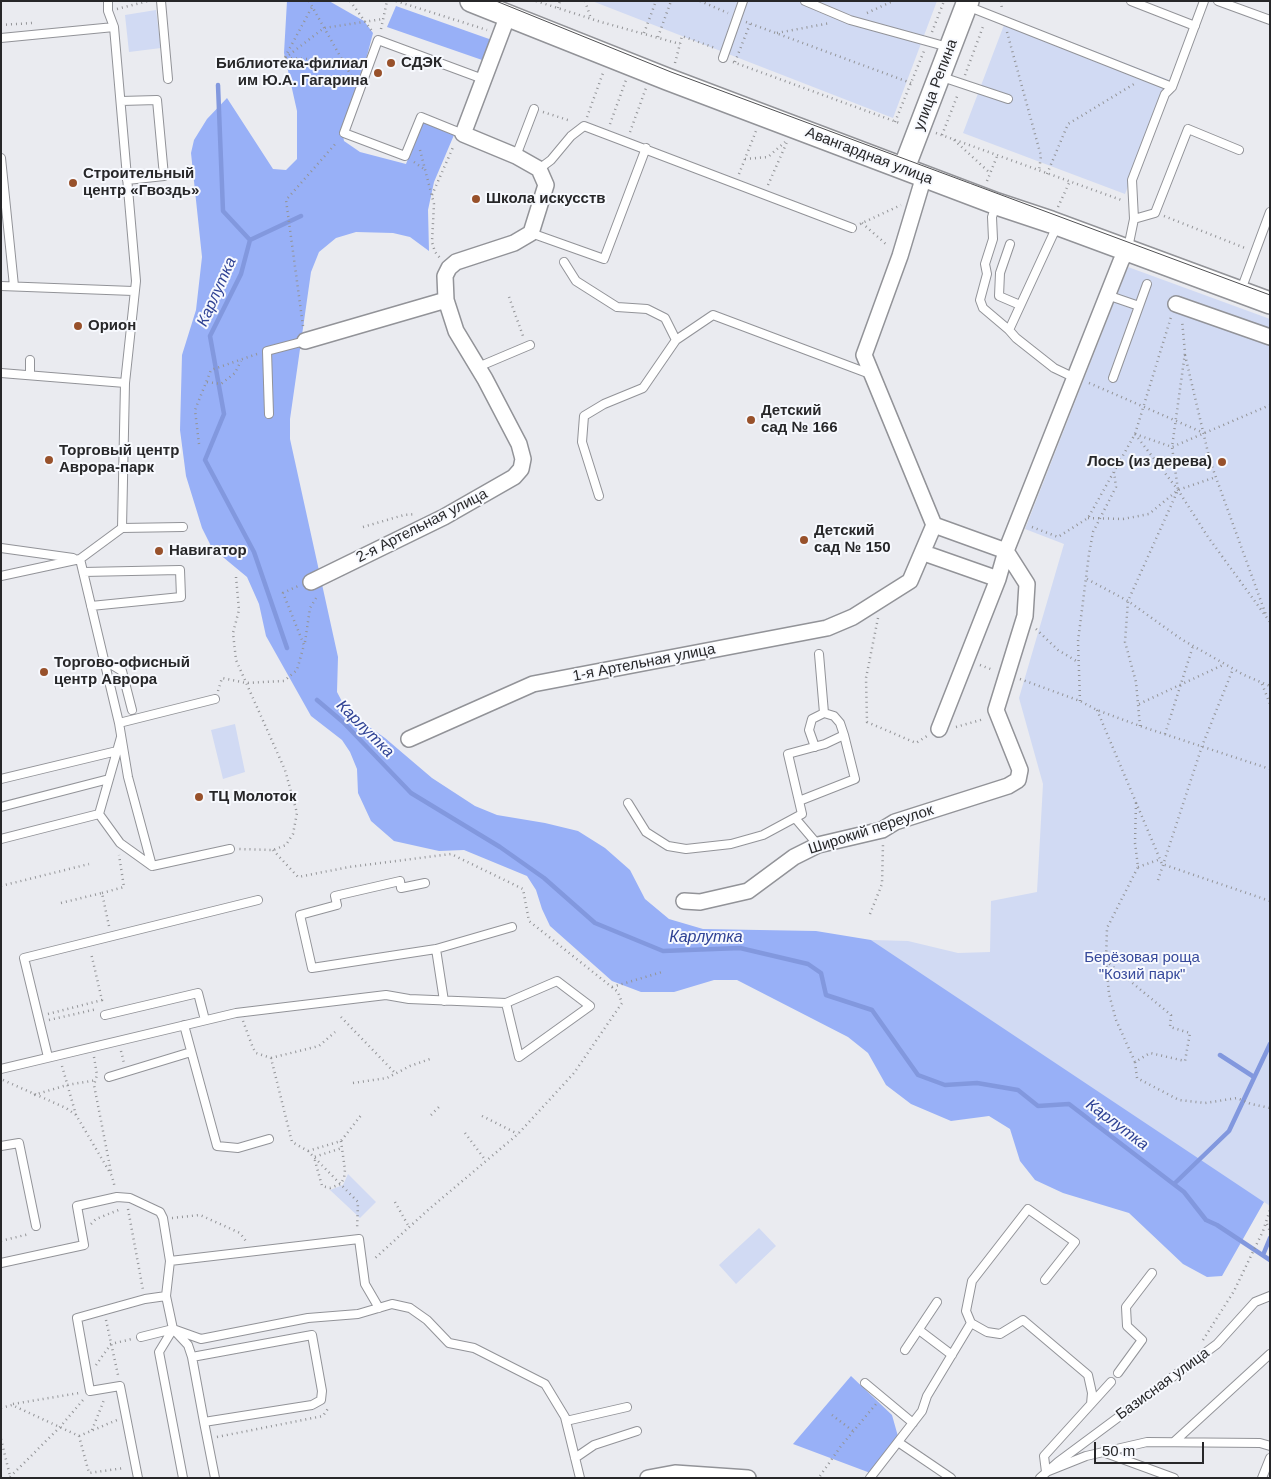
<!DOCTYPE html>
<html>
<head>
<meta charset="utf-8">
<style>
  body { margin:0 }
  #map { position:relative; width:1271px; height:1479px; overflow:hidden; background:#eaebf0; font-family:Helvetica,sans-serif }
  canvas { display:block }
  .frame { position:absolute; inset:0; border:2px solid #272729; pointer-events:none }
  .scale { position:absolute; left:1094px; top:1442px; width:110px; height:22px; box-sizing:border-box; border:2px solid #272729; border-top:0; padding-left:6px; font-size:15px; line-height:18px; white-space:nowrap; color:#272729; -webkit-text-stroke:4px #f7f9fe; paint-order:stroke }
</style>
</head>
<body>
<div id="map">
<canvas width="1271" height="1479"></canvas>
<div class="frame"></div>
<div class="scale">50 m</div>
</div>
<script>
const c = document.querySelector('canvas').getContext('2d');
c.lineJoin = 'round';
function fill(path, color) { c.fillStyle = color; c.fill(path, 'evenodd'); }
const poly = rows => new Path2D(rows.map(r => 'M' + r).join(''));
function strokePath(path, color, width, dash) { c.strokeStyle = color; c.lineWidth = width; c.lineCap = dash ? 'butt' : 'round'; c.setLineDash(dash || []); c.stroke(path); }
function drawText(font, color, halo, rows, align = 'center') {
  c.font = font + ' Helvetica,sans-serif'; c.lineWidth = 4; c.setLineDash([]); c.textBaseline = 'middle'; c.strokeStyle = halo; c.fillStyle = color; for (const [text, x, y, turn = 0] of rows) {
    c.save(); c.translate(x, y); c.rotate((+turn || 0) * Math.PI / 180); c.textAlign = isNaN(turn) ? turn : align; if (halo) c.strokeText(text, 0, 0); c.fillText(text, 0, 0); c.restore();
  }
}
fill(poly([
  [592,1,937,1,893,118],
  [156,10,161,48,129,52,125,15],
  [1007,17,1169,80,1125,194,963,133],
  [1128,267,1270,319,1270,1206,871,940,908,941,958,953,990,952,991,901,1037,892,1043,784,1019,698,1064,544,1025,529],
  [235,724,245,772,223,779,211,730],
  [348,1174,376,1202,360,1218,330,1190,343,1185],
  [759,1228,776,1246,736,1284,719,1265]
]), '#d1daf3');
fill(poly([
  [287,1,329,1,364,21,373,33,362,75,342,130,344,141,360,152,406,164,422,122,454,135,434,182,428,210,429,251,410,237,393,233,356,232,336,238,319,252,311,272,290,419,290,439,338,657,337,692,347,711,385,738,432,778,475,806,497,815,545,823,578,831,605,848,630,870,645,899,669,919,703,929,816,931,871,940,1264,1202,1222,1276,1207,1277,1183,1264,1129,1213,1063,1193,1035,1180,1020,1161,1010,1129,989,1116,951,1121,911,1104,886,1085,868,1053,848,1037,737,980,714,980,674,992,641,992,612,981,550,926,542,909,536,890,527,876,464,850,439,851,394,841,371,821,358,793,357,769,350,752,342,740,311,716,266,636,259,604,247,577,212,548,202,528,186,476,180,430,182,355,196,310,202,257,191,153,194,140,207,119,227,98,273,169,286,170,297,159,297,111,284,53],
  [396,6,492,40,485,61,387,27],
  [851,1376,892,1415,899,1440,873,1474,793,1444]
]), '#98b0f7');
strokePath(poly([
  [218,85,223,211,250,240,241,274,210,336,224,414,205,460,254,552,287,648],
  [250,240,301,216],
  [317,700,343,722,411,793,500,847,544,878,595,923,663,951,740,948,808,964,821,973,826,995,872,1010,918,1075,945,1085,977,1083,1018,1090,1038,1106,1069,1104,1184,1192,1206,1220,1217,1225,1270,1260],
  [1220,1055,1254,1077],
  [1174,1184,1229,1131,1270,1044],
  [1263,1255,1270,1238]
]), '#8298de', 4.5);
const lane = poly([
  [161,1,168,79],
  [805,1,850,20,948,47],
  [1131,1,1195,26],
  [1218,1,1270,20],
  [967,6,1172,87],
  [1,38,114,27],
  [723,58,743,1],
  [942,77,1008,99],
  [121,101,157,100,164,176,127,180],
  [463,134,421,117,405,156,344,133,378,40,483,79],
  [516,156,534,109],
  [1,158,14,286],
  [539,169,551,160,571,136,584,126,852,228],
  [996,205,992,217,993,239,985,264,987,274,980,300,983,308,1009,330,1016,338,1054,368,1075,378],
  [1134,219,1155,213,1188,129,1239,150],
  [531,233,604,259,646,148],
  [1010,244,1000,273,999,296,1020,305],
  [1128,248,1134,219,1132,180,1165,94,1172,87,1204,1],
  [564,262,576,281,617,307,647,309,665,318,676,340],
  [1,286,133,291],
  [1241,290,1270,212],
  [1107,295,1139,306],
  [1009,330,1057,226],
  [478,367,530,345],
  [1,373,125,383,136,281,114,27,108,11,108,1],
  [30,375,30,360],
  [1113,378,1147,284],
  [125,383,122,528,80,559,119,723,128,777,152,866,230,849],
  [269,414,267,351,305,341],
  [599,496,582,442,584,416,604,404,643,388,676,340,713,315,870,374],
  [122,528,183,527],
  [1,548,73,558],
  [83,572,180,570,181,597,91,606],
  [1,576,80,559],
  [104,660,122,671,132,710],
  [119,723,215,699],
  [815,747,809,730,812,719,824,713],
  [1,779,117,751],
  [799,801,855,779,844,735],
  [628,803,646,832,668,846,686,849,731,844,763,835,802,814,788,754,825,744,844,735,840,723,834,716,824,713,819,654],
  [1,807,109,779,121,737],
  [99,814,120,843,152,866],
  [795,818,818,845],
  [1,839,99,814,109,779],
  [425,883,401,888,400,881,335,896,337,905,300,915,312,968,436,949,512,927],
  [436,949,444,1001],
  [105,1015,198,993,205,1020],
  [184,1025,217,1146,238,1148,269,1139],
  [48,1057,24,958,258,900],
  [1,1069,236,1013,386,995,409,999,506,1003,519,1057,590,1006,557,981,506,1003],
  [109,1077,191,1052],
  [1,1146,19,1143,36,1226],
  [170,1261,359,1239,365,1284,379,1308],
  [1,1263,84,1245,77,1206,117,1197,130,1198,160,1212,163,1218,170,1261,166,1296,145,1299,77,1318,90,1391,120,1386,138,1478],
  [166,1296,173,1329,159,1352,183,1478],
  [971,1323,987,1332,1000,1334,1023,1320,1088,1375,1092,1393,1091,1404],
  [174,1330,188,1345,192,1357],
  [919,1330,952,1355],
  [141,1337,173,1329,201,1339,308,1318,358,1314,392,1304,410,1308,427,1320,449,1343,474,1348,545,1384,565,1417,580,1478],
  [905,1350,937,1302],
  [1118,1373,1142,1340,1127,1326,1126,1307,1152,1273],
  [1111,1382,1044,1456,1046,1472,1086,1456,1147,1442,1260,1443,1270,1446],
  [865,1383,913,1423],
  [566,1421,627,1407],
  [204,1422,312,1405,321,1400,322,1391,312,1335,192,1357,204,1422,215,1478],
  [1175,1441,1270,1354],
  [898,1442,951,1478],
  [1103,1452,1174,1478],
  [575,1458,594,1445,637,1431],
  [870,1478,922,1411,927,1396,971,1323,966,1311,972,1281,1028,1209,1075,1242,1045,1280],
  [1040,1478,1058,1462,1217,1344,1255,1302,1270,1296],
  [1262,1478,1270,1458]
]);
const street = poly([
  [924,176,900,256,864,355,934,525],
  [1176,304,1270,337],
  [305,341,446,300],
  [924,553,998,579],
  [311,582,444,517,514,477,521,469,523,459,519,444,485,379,456,331,446,300,445,276,449,268,456,262,514,243,531,233,546,185,539,169,516,156,463,134,508,15],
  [939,729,998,579,1006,551,1121,261,1127,250],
  [409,739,533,684,827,628,853,617,910,581,934,525,1006,551,1027,584,1025,616,996,710,1020,770,1018,780,1008,786,895,822,882,830,818,845,794,857,748,891,700,902,684,901],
  [648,1478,675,1473,748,1478]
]);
const secondary = poly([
  [471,1,667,79,997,204,1051,222,1270,303],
  [904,168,968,1]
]);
strokePath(lane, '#929398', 10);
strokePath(street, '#929398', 18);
strokePath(secondary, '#929398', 24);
strokePath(poly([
  [309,1,353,79],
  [350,1,372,31],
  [396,1,487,30],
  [536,1,601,22,680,44],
  [585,1,591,19],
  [700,1,728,13],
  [1001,1,1002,10],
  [558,8,560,1],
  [117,9,148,1],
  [867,13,893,1],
  [746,22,911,83],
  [1,25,32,23],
  [381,29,387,1],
  [932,32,944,1],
  [1007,32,1041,156,1039,170],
  [644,33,656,1],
  [777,33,830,23],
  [658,37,671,1],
  [285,57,312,7],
  [285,58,324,28,383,19],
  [286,58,343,61],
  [733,62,902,124],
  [735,62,750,24],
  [675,63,682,36,715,48],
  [965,75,984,24],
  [543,112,571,121],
  [587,117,603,73],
  [895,122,924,51],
  [610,124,626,80],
  [630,132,646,88],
  [936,133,1124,201],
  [942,135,958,94],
  [954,140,990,173],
  [420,150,434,204,432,242,435,252,440,258],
  [745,159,768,157,785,142],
  [414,162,424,169],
  [739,174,756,131],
  [1047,174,1068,124,1134,84],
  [987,181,998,154],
  [768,185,787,142],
  [432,195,454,145],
  [1058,207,1070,181],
  [1164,216,1245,248],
  [862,223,887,245],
  [860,224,901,205],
  [509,297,523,336],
  [303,326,286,200,337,142],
  [1185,355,1210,461,1266,615],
  [207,382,221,384,235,373,241,361],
  [1089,383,1204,433],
  [1135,434,1178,490,1208,537,1270,622],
  [1135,434,1172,447,1270,405],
  [199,444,195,410,211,370,257,354],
  [1088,518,1123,519,1149,514,1178,490,1216,477],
  [363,527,404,515,416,514],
  [1032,527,1058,537,1088,518,1135,434,1171,317],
  [236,577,239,610,233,633,236,660,285,770,297,813,293,834,286,845,273,850,239,849],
  [1087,579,1128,601,1181,639,1244,675,1270,686],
  [878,618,866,678,867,722,916,743,927,736],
  [1036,629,1058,650,1078,662],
  [305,642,310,608,318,595],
  [980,665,993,670],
  [1020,679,1080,701,1097,710,1140,726,1270,769],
  [1262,684,1270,704],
  [218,691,222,678,246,683,284,681,297,670,304,645,283,593,298,586],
  [1080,701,1078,641,1089,554,1093,532,1116,487,1114,472],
  [1139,704,1225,664],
  [1097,710,1162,864,1270,901],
  [1140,726,1136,682,1125,642,1128,601,1178,490,1172,447,1185,353,1182,320],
  [956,727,984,719],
  [1165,734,1193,646],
  [1136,803,1135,843,1138,867,1107,928,1106,961,1171,1015,1170,1027,1190,1033,1185,1061,1150,1053,1135,1062,1137,1078,1179,1100,1205,1103,1237,1098,1251,1104,1270,1108],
  [273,850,298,877,349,867,451,854,523,889,529,921,618,992,622,1003,574,1073,518,1134,428,1210,373,1260],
  [1138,867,1158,860],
  [1158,880,1202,746,1233,669],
  [1,886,89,864],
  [102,893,124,887,119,855],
  [61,903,102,893,109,926],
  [870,914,882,884,883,844],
  [1106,961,1109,994,1116,1020,1135,1062],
  [612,987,662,972],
  [48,1014,102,1000,91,953],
  [341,1017,396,1074],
  [49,1020,97,1009],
  [243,1021,253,1048,256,1053,271,1058,292,1142,308,1151,358,1202,357,1230],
  [121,1051,124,1063],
  [94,1057,97,1075,94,1085,111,1172],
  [271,1058,319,1046,335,1032],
  [62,1066,76,1115],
  [3,1080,66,1108,76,1115,112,1176,115,1188],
  [353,1083,387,1078,410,1066,430,1059],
  [34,1095,67,1085,97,1080],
  [431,1115,439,1107],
  [482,1116,518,1134],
  [465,1133,486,1161],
  [341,1141,345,1170,344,1178,341,1184,330,1188,322,1186,314,1157,342,1148],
  [308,1151,341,1141,362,1114],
  [395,1202,409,1227],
  [128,1209,143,1290],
  [172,1218,200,1215,240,1233,246,1241],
  [91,1224,96,1219,121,1209],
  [1267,1224,1270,1231],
  [1,1241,29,1234],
  [106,1320,118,1375],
  [1203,1340,1234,1291,1263,1231,1270,1210],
  [96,1365,111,1344,132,1339],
  [13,1404,79,1393],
  [1,1408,12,1405,79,1436,89,1473,124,1468],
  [832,1415,853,1431],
  [92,1430,104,1400],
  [79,1436,117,1420],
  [217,1437,323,1416,329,1407],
  [1,1439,10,1476],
  [820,1476,841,1446,876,1404],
  [10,1477,60,1427,83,1400]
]), '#939497', 2.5, [1, 4]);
strokePath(lane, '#fff', 8);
strokePath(street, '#fff', 15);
strokePath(secondary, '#fff', 21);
strokePath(poly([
  [496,1,671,72,1270,295]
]), '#505053', 1);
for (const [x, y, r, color] of [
  [391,63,5,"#98512b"],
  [378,73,5,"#98512b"],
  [73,183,5,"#98512b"],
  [476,199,5,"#98512b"],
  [78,326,5,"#98512b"],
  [751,420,5,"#98512b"],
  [49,460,5,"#98512b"],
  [1222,462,5,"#98512b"],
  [804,540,5,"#98512b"],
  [159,551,5,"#98512b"],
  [44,672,5,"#98512b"],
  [199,797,5,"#98512b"]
]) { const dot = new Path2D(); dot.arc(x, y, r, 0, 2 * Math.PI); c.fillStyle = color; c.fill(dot); strokePath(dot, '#f7f9fe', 2); }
drawText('bold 15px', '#272729', '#f7f9fe', [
  ["СДЭК",401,63],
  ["Библиотека-филиал",368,64,"right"],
  ["им Ю.А. Гагарина",368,81,"right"],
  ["Строительный",83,174],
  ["центр «Гвоздь»",83,191],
  ["Школа искусств",486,199],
  ["Орион",88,326],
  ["Детский",761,411],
  ["сад № 166",761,428],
  ["Торговый центр",59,451],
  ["Аврора-парк",59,468],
  ["Лось (из дерева)",1212,462,"right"],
  ["Детский",814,531],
  ["сад № 150",814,548],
  ["Навигатор",169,551],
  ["Торгово-офисный",54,663],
  ["центр Аврора",54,680],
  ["ТЦ Молоток",209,797]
], 'left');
drawText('15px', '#272729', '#f7f9fe', [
  ["улица Репина",936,85,-69],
  ["Авангардная улица",869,156,21],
  ["2-я Артельная улица",422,526,-27],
  ["1-я Артельная улица",644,663,-11],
  ["Широкий переулок",871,830,-18],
  ["Базисная улица",1163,1384,-36]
]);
drawText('15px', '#36499b', '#f7f9fe', [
  ["Берёзовая роща",1142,958],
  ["\"Козий парк\"",1142,975]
]);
drawText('italic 16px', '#304395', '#f7f9fe', [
  ["Карлутка",217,292,-66],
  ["Карлутка",365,729,45],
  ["Карлутка",706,938],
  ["Карлутка",1117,1125,37]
]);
</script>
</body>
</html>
